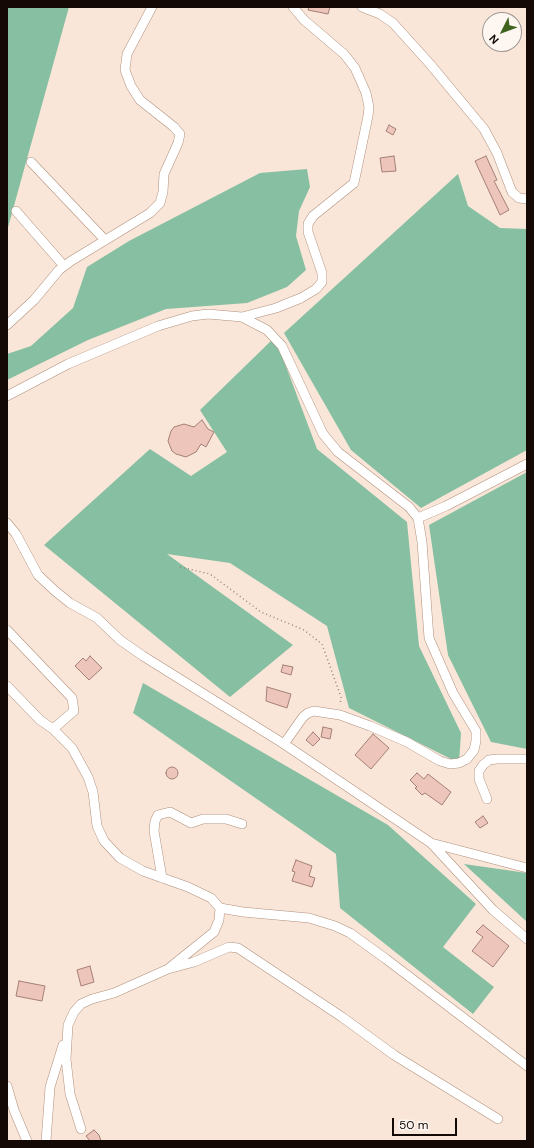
<!DOCTYPE html>
<html>
<head>
<meta charset="utf-8">
<style>
  body { margin:0 }
  #map { position:relative; width:534px; height:1148px; overflow:hidden; background:#fae6d8; font-family:"DM Sans",sans-serif }
  canvas { display:block }
  .frame { position:absolute; inset:0; border:8px solid #140904; pointer-events:none }
  .north { position:absolute; left:482px; top:12px; width:40px; height:40px; box-sizing:border-box; background:#fdf6f1; border:1px solid #a09792; border-radius:50%; rotate:228deg; font-size:11px; font-weight:700; line-height:16px; text-align:center; color:#140904 }
  .north::after { content:''; display:block; margin:auto; width:14px; height:18px; background:#40641d; clip-path:polygon(50% 0,100% 100%,50% 72%,0 100%) }
  .scale { position:absolute; left:392px; top:1118px; width:65px; height:18px; box-sizing:border-box; border:2px solid #140904; border-top:0; padding-left:5px; font-size:12px; line-height:14px; white-space:nowrap; color:#140904; -webkit-text-stroke:3px #fdf6f1; paint-order:stroke }
</style>
</head>
<body>
<div id="map">
<canvas width="534" height="1148"></canvas>
<div class="frame"></div>
<div class="north">N</div>
<div class="scale">50 m</div>
</div>
<script>
const c = document.querySelector('canvas').getContext('2d');
c.lineJoin = 'round';
function fill(path, color) { c.fillStyle = color; c.fill(path, 'evenodd'); }
const poly = rows => new Path2D(rows.map(r => 'M' + r).join(''));
function strokePath(path, color, width, dash) { c.strokeStyle = color; c.lineWidth = width; c.lineCap = dash ? 'butt' : 'round'; c.setLineDash(dash || []); c.stroke(path); }
fill(poly([
  [7,7,69,7,7,231],
  [307,169,310,187,299,211,296,236,306,270,287,287,247,303,166,309,88,340,7,380,7,354,31,346,73,308,87,267,129,241,260,173],
  [458,174,468,206,500,228,527,229,527,450,421,508,351,450,284,333],
  [275,337,317,449,407,522,419,646,461,733,459,763,349,708,327,626,230,563,167,554,293,645,230,697,44,545,150,449,191,476,227,452,200,410],
  [527,472,527,749,491,742,448,655,429,525],
  [143,683,388,825,476,904,443,947,494,987,473,1014,340,908,336,854,133,713],
  [464,864,527,873,527,922]
]), '#86bfa1');
const building = poly([
  [309,7,330,7,328,14,308,10,309,7],
  [389,125,396,129,393,135,386,131,389,125],
  [394,156,396,171,382,172,380,158,394,156],
  [486,156,497,180,494,181,509,210,500,215,475,161,486,156],
  [202,420,208,429,214,432,206,447,201,444,196,452,186,457,176,454,172,451,168,441,171,431,174,427,184,424,194,427,202,420],
  [90,656,102,668,89,680,75,666,83,658,86,661,90,656],
  [283,665,293,667,291,675,281,672,283,665],
  [267,687,291,694,287,708,266,701,267,687],
  [323,727,332,729,330,739,321,737,323,727],
  [313,732,320,739,313,746,306,740,313,732],
  [373,734,389,748,371,769,355,755,373,734],
  '166 773a6 6 0 1 1 12 0a6 6 0 1 1-12 0Z',
  [417,773,424,779,428,774,451,792,442,805,425,793,422,795,415,788,417,787,410,780,417,773],
  [483,816,488,823,480,828,475,822,483,816],
  [296,860,312,866,309,876,315,878,312,887,292,881,295,872,292,871,296,860],
  [483,925,509,946,493,967,472,951,483,937,476,932,483,925],
  [90,966,94,982,81,986,77,970,90,966],
  [19,981,45,986,42,1001,16,996,19,981],
  [94,1130,99,1135,101,1141,90,1141,86,1136,94,1130]
]);
fill(building, '#edc5ba');
strokePath(building, '#a47f75', 1);
const minor = poly([
  [362,7,380,14,393,23,430,64,484,129,497,153,512,192,519,198,527,199],
  [31,162,105,240],
  [16,211,64,266],
  [242,317,276,308,301,298,316,289,322,282,322,273,308,232,308,224,313,216,354,183,368,116,369,107,366,93,355,68,344,54,304,20,293,7],
  [7,325,34,300,59,270,71,261,150,213,160,203,163,192,164,174,178,143,180,134,174,127,140,100,131,86,125,70,127,54,152,7],
  [7,396,68,364,158,326,192,316,208,314,242,317,267,330,282,346,323,434,338,452,409,507,418,518,422,542,429,638,453,693,476,731,476,741,474,750,467,759,459,763,450,764,440,761,407,742,370,726,340,715,314,711,308,713,303,717,284,744],
  [418,518,446,506,527,464],
  [7,523,16,534,38,575,55,591,70,603,97,618,120,640,143,656,284,744,431,843,493,910,527,939],
  [7,630,72,698,74,711,53,729],
  [7,686,40,720,53,729,72,748,88,777,93,792,97,826,104,841,120,858,143,871,188,887,211,898,220,908,243,912,309,918,335,926,350,933,386,959,527,1066],
  [487,799,479,779,479,771,483,765,489,760,497,759,527,759],
  [431,843,527,868],
  [162,878,154,831,155,821,158,815,170,812,191,823,203,819,226,819,242,824],
  [168,969,194,962,229,947,238,948,342,1017,394,1055,498,1119],
  [7,1086,14,1110,27,1141],
  [81,1129,70,1094,66,1059,68,1025,74,1012,81,1004,92,999,114,993,168,969,214,932,219,920,220,908],
  [46,1141,50,1087,63,1045]
]);
strokePath(minor, '#af8f7b', 10);
strokePath(poly([
  [180,567,210,574,261,612,304,630,322,644,341,697,340,705]
]), '#95857b', 1.5, [1, 3]);
strokePath(minor, '#fff', 9);
</script>
</body>
</html>
